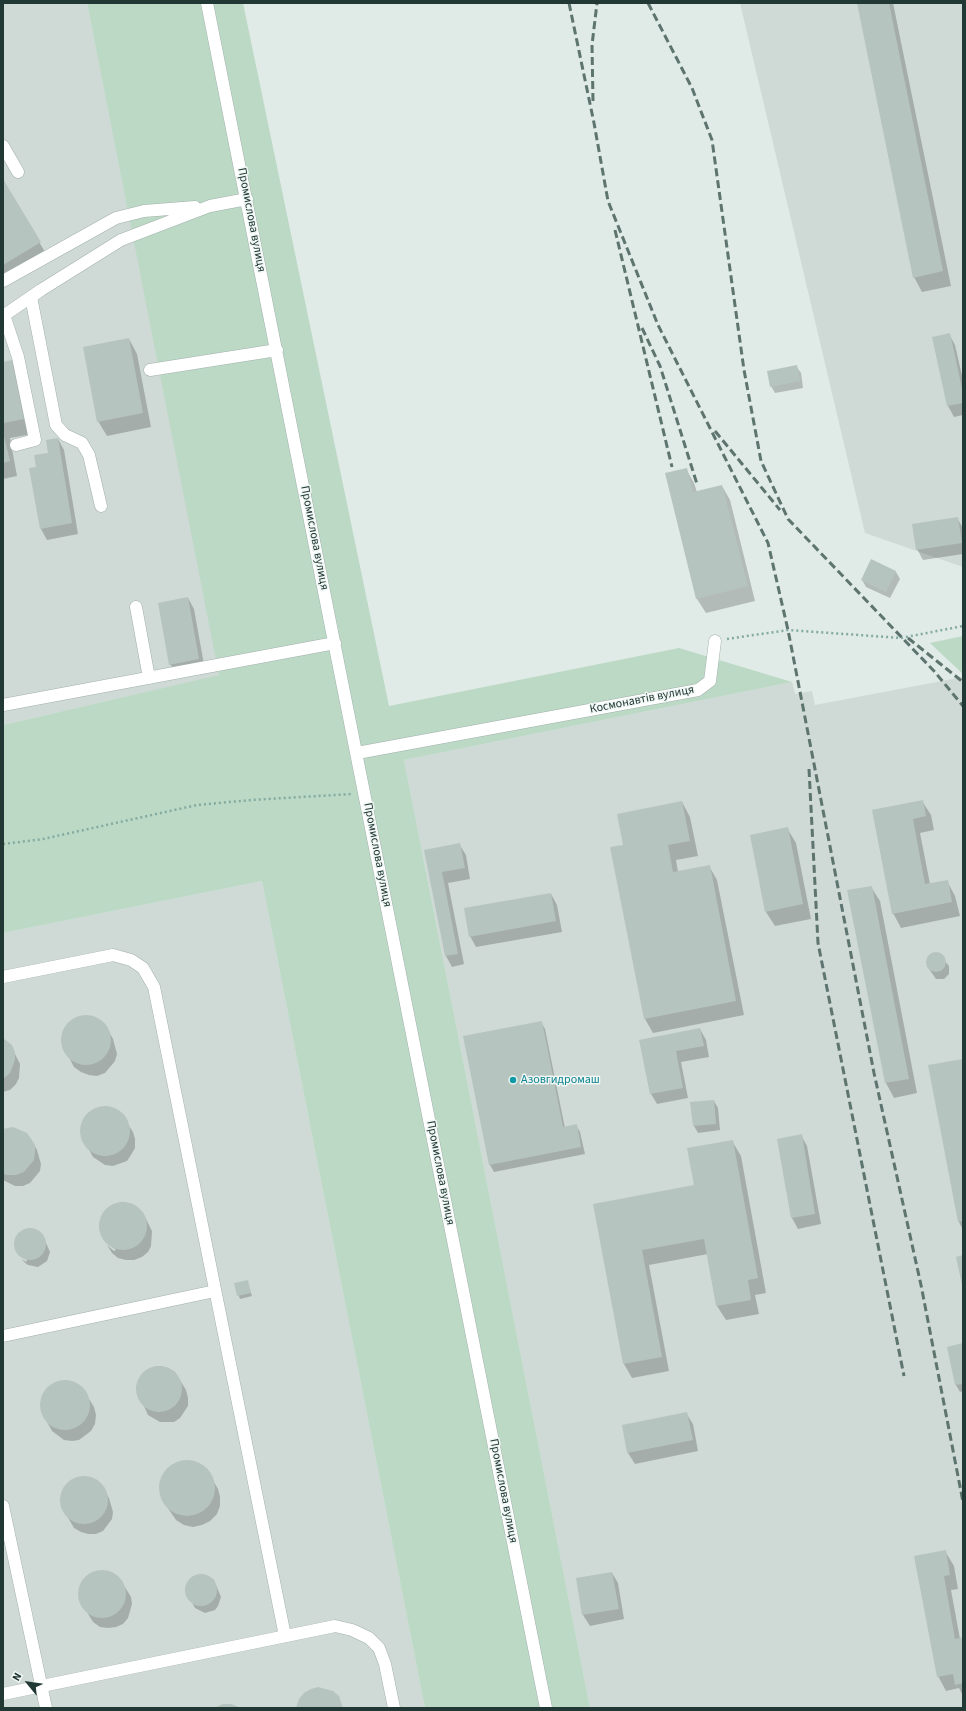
<!DOCTYPE html>
<html>
<head>
<meta charset="utf-8">
<style>
  body { margin:0 }
  #map { position:relative; width:966px; height:1711px; overflow:hidden; background:#e0eae6; font-family:"Source Sans 3",sans-serif }
  canvas { display:block }
  .frame { position:absolute; inset:0; border:4px solid #223834; pointer-events:none }
  .north { position:absolute; left:8px; top:1663px; width:40px; height:40px; -webkit-text-stroke:3px #f0f7f4; paint-order:stroke; rotate:299deg; font-size:11px; font-weight:700; line-height:16px; text-align:center; color:#223834 }
  .north::after { content:''; display:block; margin:auto; width:14px; height:18px; background:#223834; clip-path:polygon(50% 0,100% 100%,50% 72%,0 100%) }
</style>
</head>
<body>
<div id="map">
<canvas width="966" height="1711"></canvas>
<div class="frame"></div>
<div class="north">N</div>
</div>
<script>
const c = document.querySelector('canvas').getContext('2d');
c.lineJoin = 'round';
function fill(path, color) { c.fillStyle = color; c.fill(path, 'evenodd'); }
const poly = rows => new Path2D(rows.map(r => 'M' + r).join(''));
function strokePath(path, color, width, dash) { c.strokeStyle = color; c.lineWidth = width; c.lineCap = dash ? 'butt' : 'round'; c.setLineDash(dash || []); c.stroke(path); }
function drawText(font, color, halo, rows, align = 'center') {
  c.font = font + ' "Source Sans 3",sans-serif'; c.lineWidth = 3; c.setLineDash([]); c.textBaseline = 'middle'; c.strokeStyle = halo; c.fillStyle = color; for (const [text, x, y, turn = 0] of rows) {
    c.save(); c.translate(x, y); c.rotate((+turn || 0) * Math.PI / 180); c.textAlign = isNaN(turn) ? turn : align; if (halo) c.strokeText(text, 0, 0); c.fillText(text, 0, 0); c.restore();
  }
}
fill(poly([
  [3,3,87,3,220,675,3,725],
  [740,3,963,3,963,567,865,533],
  [963,677,963,1708,590,1708,404,760,792,682,795,694,812,691,815,705],
  [262,881,425,1708,3,1708,3,933]
]), '#cfd9d5');
fill(poly([
  [87,3,243,3,389,706,679,648,792,682,404,760,590,1708,425,1708,262,881,3,933,3,725,219,675],
  [963,636,963,674,930,643]
]), '#bbd9c5');
fill(poly([
  [858,3,893,3,951,286,922,292,914,277],
  [3,181,48,257,3,284],
  [949,334,955,345,963,380,963,415,954,417,948,406,933,338],
  [129,339,137,354,151,427,107,436,98,421],
  [12,361,20,376,32,434,10,438,17,476,3,479,3,363],
  [796,366,801,373,803,388,775,393,771,386],
  [58,439,64,450,78,534,47,540,41,529,37,468,49,454],
  [686,469,694,483,697,492,722,486,730,500,755,601,706,613,697,599,666,474],
  [957,518,963,528,963,554,923,560,917,549],
  [872,560,896,572,900,579,890,598,866,587,862,580],
  [188,598,194,609,205,670,177,675,170,664],
  [922,801,931,815,934,830,920,833,930,884,947,881,955,896,960,916,901,928,893,913,873,810],
  [682,802,690,817,698,856,676,860,678,872,709,866,717,880,744,1015,653,1033,645,1019,624,846],
  [787,828,796,843,811,919,775,926,766,912],
  [459,844,466,855,470,879,448,883,464,964,452,967,446,956,425,851],
  [871,887,880,901,917,1093,894,1098,886,1083,849,891],
  [551,894,557,905,562,932,476,947,470,936],
  [932,954,939,954,949,966,949,974,944,979,936,979,927,966,927,959],
  [88,1016,95,1018,107,1028,113,1039,117,1054,115,1061,105,1073,97,1076,89,1075,81,1072,74,1067,64,1048,62,1040,64,1032,68,1025,74,1020],
  [541,1022,545,1029,565,1128,576,1125,580,1132,585,1154,494,1172,490,1165],
  [700,1029,706,1040,709,1057,681,1062,688,1098,657,1104,651,1094,641,1040],
  [3,1040,11,1046,20,1064,19,1078,16,1084,10,1090,3,1092],
  [963,1060,963,1230,959,1222,929,1066],
  [714,1101,718,1108,720,1130,698,1133,694,1126],
  [106,1107,114,1109,121,1114,133,1132,135,1139,135,1148,131,1155,127,1161,113,1166,105,1165,93,1157,83,1139,81,1132,85,1118,91,1112,98,1108],
  [3,1131,31,1139,37,1150,41,1164,40,1171,30,1183,23,1186,15,1186,3,1180],
  [801,1135,807,1146,821,1224,798,1229,792,1218],
  [732,1141,741,1156,766,1293,755,1295,759,1314,726,1320,717,1306,708,1254,649,1265,669,1371,632,1378,624,1364,594,1205,695,1186],
  [124,1202,137,1207,143,1213,152,1231,151,1246,148,1252,142,1257,134,1260,126,1260,118,1258,112,1253,107,1245,114,1251,116,1250,105,1241,101,1234,99,1226,101,1218,105,1211,117,1203],
  [31,1229,40,1232,43,1236,50,1252,47,1261,38,1267,28,1265,24,1262,22,1259,26,1262,27,1260,19,1255,15,1245,18,1235,26,1230],
  [247,1281,252,1296,240,1299,235,1284],
  [963,1344,963,1391,960,1392,956,1385,948,1347],
  [161,1366,168,1368,175,1372,186,1390,188,1398,188,1406,180,1418,174,1422,160,1422,148,1415,137,1390,140,1377,146,1371,153,1367],
  [68,1381,76,1384,83,1389,94,1407,96,1415,95,1424,91,1431,79,1440,72,1441,64,1440,52,1431,46,1420,41,1405,46,1391,52,1385,59,1382],
  [686,1413,693,1424,698,1451,635,1464,628,1453,623,1426],
  [185,1461,193,1462,201,1465,207,1470,218,1489,220,1497,220,1506,217,1514,210,1521,202,1525,193,1527,184,1525,176,1520,163,1501,160,1492,160,1483,164,1474,169,1468,176,1463],
  [77,1478,91,1478,102,1487,109,1498,113,1512,112,1519,103,1531,96,1534,88,1534,81,1532,74,1528,63,1509,61,1502,62,1494,65,1487],
  [945,1551,954,1566,958,1589,951,1590,960,1639,963,1639,963,1696,959,1688,946,1691,938,1676],
  [108,1571,120,1579,131,1597,132,1604,128,1618,123,1624,116,1627,108,1628,100,1627,93,1622,82,1604,79,1596,80,1588,83,1581,88,1576,94,1572],
  [612,1573,618,1583,624,1619,590,1626,583,1615],
  [201,1574,210,1577,214,1580,221,1597,218,1606,215,1610,205,1613,195,1608,186,1591,189,1581,192,1577]
]), '#0003');
fill(poly([
  [857,3,889,3,943,271,913,278],
  [3,179,41,242,3,265],
  [950,333,963,393,963,403,947,406,932,337],
  [129,338,143,413,97,422,83,347],
  [12,360,24,419,3,423,3,362],
  [797,365,800,381,770,387,767,371],
  [3,432,10,461,3,463],
  [58,438,72,523,40,529,29,468,36,467,34,455,48,453,46,440],
  [687,468,693,492,722,485,748,586,696,599,665,473],
  [958,517,962,543,916,550,912,524],
  [871,559,896,571,886,592,861,580],
  [188,597,199,659,169,665,158,603],
  [923,800,926,816,913,819,925,884,948,880,952,902,892,914,872,810],
  [682,801,690,841,668,845,673,872,710,865,736,1001,644,1019,610,847,623,845,617,814],
  [788,827,803,904,765,912,750,835],
  [460,843,465,868,442,872,458,954,445,956,424,850],
  [872,886,909,1079,885,1083,847,890],
  [551,893,556,921,469,937,464,908],
  '926 962a10 10 0 1 1 20 0a10 10 0 1 1-20 0Z',
  '61 1040a25 25 0 1 1 50 0a25 25 0 1 1-50 0Z',
  [542,1021,563,1127,577,1124,581,1147,489,1165,463,1036],
  [700,1028,704,1046,676,1051,683,1088,650,1094,639,1040],
  [3,1038,12,1045,15,1052,15,1060,10,1073,3,1079],
  [963,1059,963,1221,958,1222,928,1065],
  [714,1100,716,1124,693,1126,690,1102],
  '80 1131a25 25 0 1 1 50 0a25 25 0 1 1-50 0Z',
  [13,1127,27,1133,35,1145,35,1152,34,1160,24,1172,16,1175,8,1175,3,1174,3,1129],
  [802,1134,815,1214,791,1218,777,1139],
  [733,1140,758,1278,748,1280,751,1300,716,1306,704,1239,642,1250,662,1357,623,1364,593,1204,694,1185,687,1148],
  '99 1226a24 24 0 1 1 48 0a24 24 0 1 1-48 0Z',
  '14 1244a16 16 0 1 1 32 0a16 16 0 1 1-32 0Z',
  [963,1255,963,1285,962,1285,956,1257],
  [248,1280,251,1293,237,1296,234,1283],
  [963,1343,963,1384,955,1385,947,1347],
  '136 1389a23 23 0 1 1 46 0a23 23 0 1 1-46 0Z',
  '40 1405a25 25 0 1 1 50 0a25 25 0 1 1-50 0Z',
  [687,1412,693,1440,627,1453,622,1425],
  '159 1488a28 28 0 1 1 56 0a28 28 0 1 1-56 0Z',
  '60 1500a24 24 0 1 1 48 0a24 24 0 1 1-48 0Z',
  [946,1550,950,1575,944,1576,955,1639,963,1637,963,1683,955,1685,953,1674,937,1677,914,1556],
  '78 1594a24 24 0 1 1 48 0a24 24 0 1 1-48 0Z',
  [612,1572,619,1609,582,1615,576,1578],
  '185 1590a16 16 0 1 1 32 0a16 16 0 1 1-32 0Z',
  [318,1687,333,1691,339,1696,343,1708,296,1708,299,1699,304,1693,311,1689],
  [223,1704,231,1704,241,1708,214,1708]
]), '#b6c4bf');
const minor = poly([
  [207,3,546,1708],
  [3,146,18,172],
  [3,281,116,218,144,211,195,207],
  [31,297,56,425,65,435,82,443,89,455,101,506],
  [4,315,18,357,35,440,16,445],
  [3,316,41,290,121,240,210,206,247,199],
  [150,370,277,350],
  [136,607,149,678],
  [3,705,335,643],
  [357,753,698,690,710,681,715,641],
  [3,977,113,955,131,960,143,968,154,987,285,1636],
  [3,1336,215,1291],
  [3,1506,46,1708],
  [3,1694,335,1626,352,1630,369,1638,379,1648,385,1664,394,1708]
]);
strokePath(minor, '#a3b1ad', 13);
strokePath(poly([
  [727,639,788,630,901,638,963,626],
  [3,844,43,839,197,805,251,800,352,794]
]), '#83aaa0', 2.5, [2, 3]);
strokePath(minor, '#fff', 12);
strokePath(poly([
  [569,3,594,123,608,201,658,325,768,543,788,630,874,1073,921,1285,963,1502],
  [648,3,692,88,712,140,744,370,761,461,788,519,934,671,963,706],
  [593,101,592,45,597,3],
  [615,230,672,467],
  [642,328,660,366,697,484],
  [715,431,780,510],
  [908,638,963,682],
  [809,769,818,943,904,1376]
]), '#5d746f', 3, [8, 4]);
for (const [x, y, r, color] of [
  [513,1080,4,"#0f9aa8"]
]) { const dot = new Path2D(); dot.arc(x, y, r, 0, 2 * Math.PI); c.fillStyle = color; c.fill(dot); strokePath(dot, '#f0f7f4', 1.5); }
drawText('12px', '#223834', '#f0f7f4', [
  ["Промислова вулиця",251,220,79],
  ["Промислова вулиця",314,538,79],
  ["Космонавтів вулиця",642,700,-11],
  ["Промислова вулиця",377,855,79],
  ["Промислова вулиця",440,1173,79],
  ["Промислова вулиця",503,1491,79]
]);
drawText('12px', '#0d838f', '#f0f7f4', [
  ["Азовгидромаш",521,1080]
], 'left');
</script>
</body>
</html>
